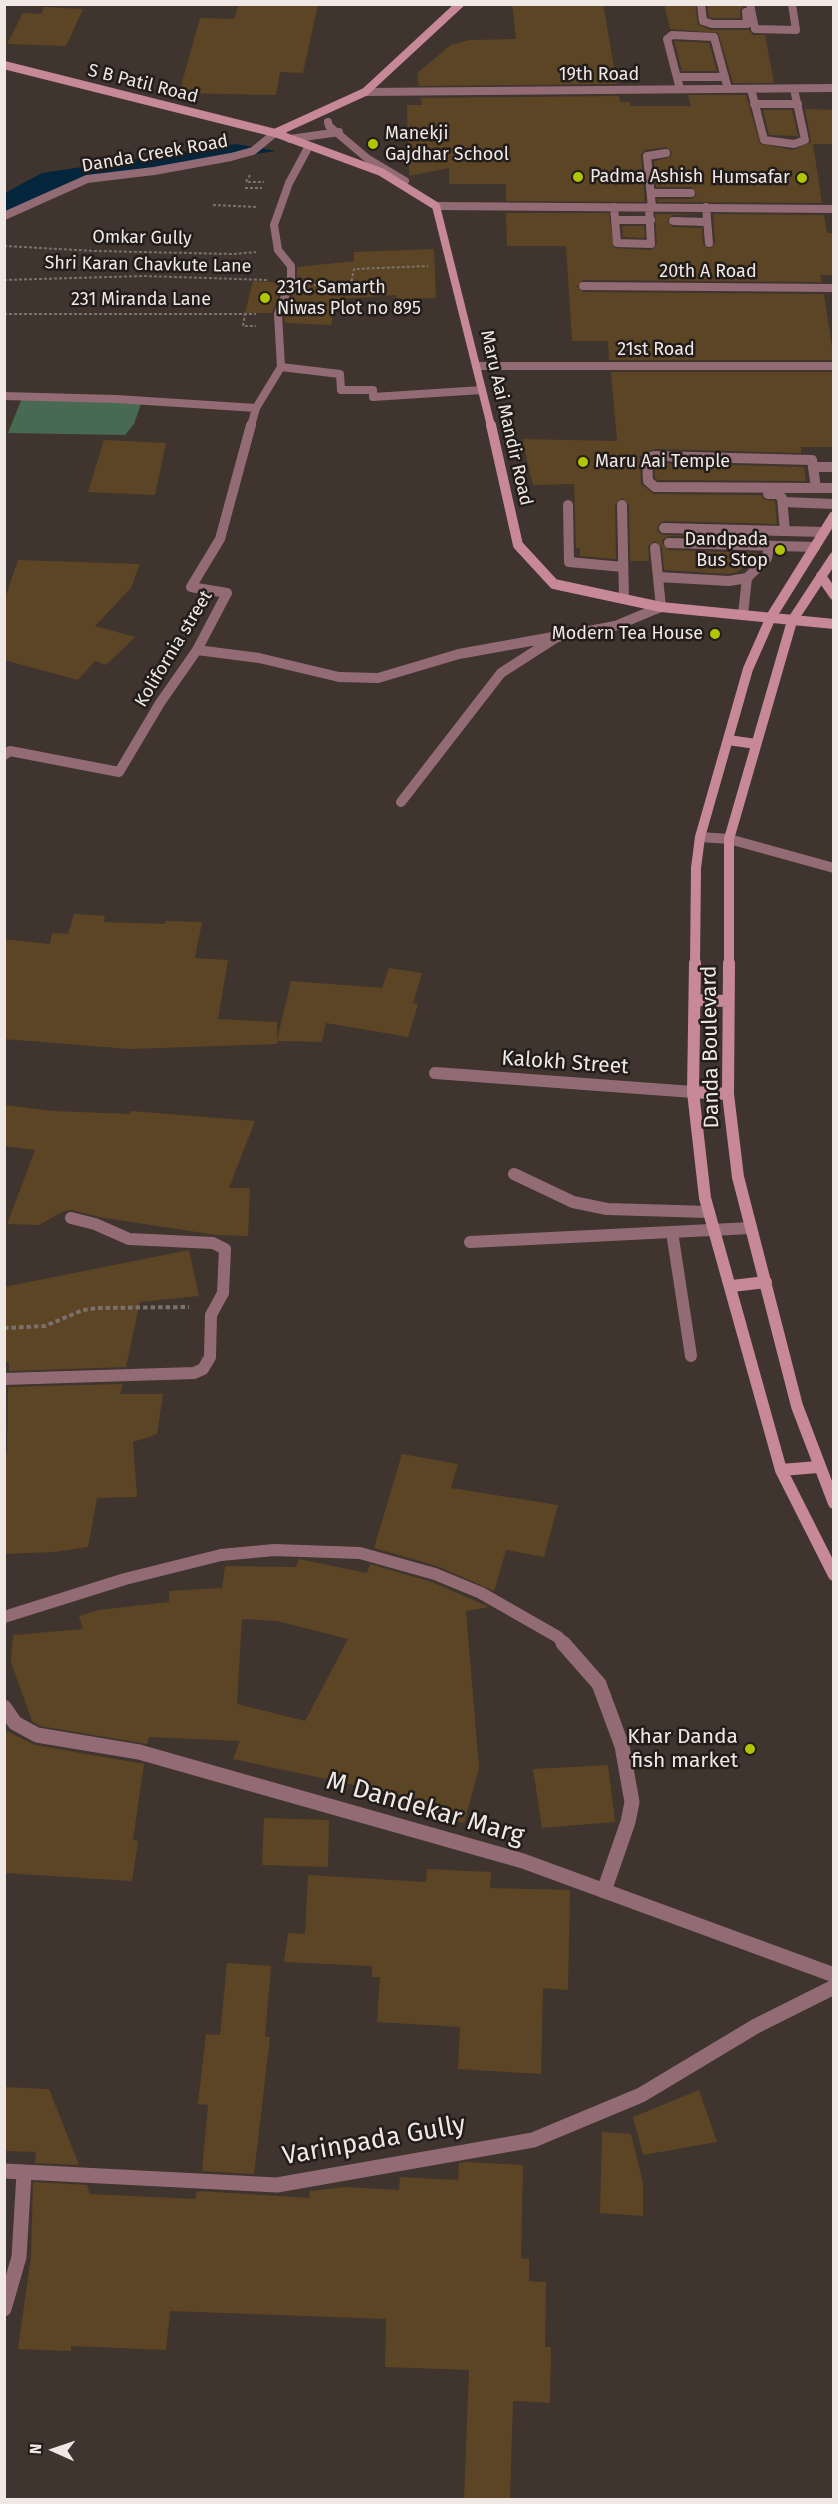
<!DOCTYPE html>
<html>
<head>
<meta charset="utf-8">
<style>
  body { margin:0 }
  #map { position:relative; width:838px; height:2504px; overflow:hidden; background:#3f342e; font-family:"Fira Sans",sans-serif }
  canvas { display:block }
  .frame { position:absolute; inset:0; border:6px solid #efe8e4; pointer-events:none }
  .north { position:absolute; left:24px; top:2420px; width:60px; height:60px; -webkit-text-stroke:4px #221d1a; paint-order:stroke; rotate:273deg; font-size:16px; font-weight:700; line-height:24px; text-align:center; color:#efe8e4 }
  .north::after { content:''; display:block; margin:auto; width:21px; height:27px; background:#efe8e4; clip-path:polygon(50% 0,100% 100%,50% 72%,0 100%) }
</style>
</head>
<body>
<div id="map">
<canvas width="838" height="2504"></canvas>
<div class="frame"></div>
<div class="north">N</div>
</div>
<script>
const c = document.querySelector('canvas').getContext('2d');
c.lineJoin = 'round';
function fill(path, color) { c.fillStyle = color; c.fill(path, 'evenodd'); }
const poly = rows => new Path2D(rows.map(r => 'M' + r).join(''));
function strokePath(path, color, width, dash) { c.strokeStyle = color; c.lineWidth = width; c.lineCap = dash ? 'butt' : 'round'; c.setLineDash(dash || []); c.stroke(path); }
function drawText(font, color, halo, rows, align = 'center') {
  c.font = font + ' "Fira Sans",sans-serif'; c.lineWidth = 5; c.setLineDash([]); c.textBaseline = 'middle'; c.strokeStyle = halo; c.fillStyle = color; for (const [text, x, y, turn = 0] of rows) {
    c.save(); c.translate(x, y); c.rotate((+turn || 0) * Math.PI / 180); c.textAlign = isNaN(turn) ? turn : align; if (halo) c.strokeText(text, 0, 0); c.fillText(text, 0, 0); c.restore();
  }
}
fill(poly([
  [76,397,141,404,134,424,125,435,8,433,22,398]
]), '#496a52');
fill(poly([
  [236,144,276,151,85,179,5,213,5,193,42,173]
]), '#04263d');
fill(poly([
  [239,4,318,4,303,73,280,72,276,95,179,93,200,18,234,19],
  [512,4,603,4,617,84,419,86,417,73,451,45,470,40,516,39],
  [664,4,695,4,698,24,710,30,749,30,753,35,765,35,774,83,733,83,718,33,670,29],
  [707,4,744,4,744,6,740,10,740,18,713,18,709,17],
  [44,7,83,9,66,46,7,44,23,13,41,14],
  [674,41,709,43,717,71,682,71],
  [688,95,746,95,760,144,793,150,811,142,805,109,834,110,834,144,813,144,822,203,658,202,657,199,692,199,697,194,692,187,656,187,654,161,670,157,672,152,666,147,646,150,641,154,645,202,506,201,506,184,449,184,449,168,409,176,407,105,422,105,421,98,619,96,620,102,630,102,630,106,691,106],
  [763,110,792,110,798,136,769,135],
  [506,213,609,213,614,248,651,250,657,244,655,214,701,214,673,215,667,221,672,227,702,228,703,244,709,249,715,243,713,214,824,215,827,233,834,233,834,275,820,275,822,282,583,280,577,287,583,292,824,294,834,360,609,360,608,341,572,341,566,246,507,246],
  [622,226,644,226,645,238,623,237],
  [434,249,436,298,397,300,396,295,340,299,339,310,334,310,331,325,285,323,284,315,297,283,297,267,354,261,354,252],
  [253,281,284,283,272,313,245,313],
  [611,372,834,372,834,447,801,447,801,453,654,449,640,456,641,484,654,494,761,495,765,500,775,501,777,524,664,521,658,525,658,532,664,535,754,537,669,536,663,539,662,543,669,550,758,553,758,557,755,560,737,572,729,574,664,570,662,547,655,541,648,546,649,561,630,561,629,505,622,498,615,505,616,559,580,556,580,548,576,548,574,484,533,485,522,439,617,441],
  [104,440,166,443,155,495,88,492],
  [654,463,804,467,806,481,658,480,655,478],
  [18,560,140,564,131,588,95,626,135,637,106,665,95,661,78,680,4,660,4,601],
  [74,914,105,916,104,922,165,924,165,921,202,922,195,958,228,960,218,1019,277,1022,277,1040,291,981,382,988,389,968,422,973,413,1003,418,1004,408,1037,326,1023,322,1042,277,1041,277,1044,130,1049,4,1039,4,939,50,944,52,933,68,934],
  [4,1105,53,1111,130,1114,131,1111,255,1121,229,1188,250,1188,248,1236,216,1235,99,1217,72,1210,64,1211,39,1225,7,1224,35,1150,4,1146],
  [189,1250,199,1296,140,1302,126,1367,9,1371,9,1362,4,1362,4,1287],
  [123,1384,120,1394,163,1394,157,1434,133,1442,137,1497,97,1498,88,1547,54,1552,4,1554,4,1453,7,1453,8,1387],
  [402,1454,458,1464,451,1488,558,1505,544,1557,506,1550,494,1591,437,1566,374,1548],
  [299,1559,367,1573,370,1564,432,1582,489,1607,466,1611,479,1768,464,1823,436,1816,438,1803,233,1759,240,1741,149,1737,147,1744,40,1726,32,1721,11,1662,13,1635,83,1629,79,1616,99,1610,169,1602,169,1591,222,1588,225,1566,296,1567],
  [242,1619,277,1621,348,1639,305,1721,237,1704],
  [4,1730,35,1745,144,1764,133,1840,138,1841,132,1881,4,1873],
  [608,1765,615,1822,542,1828,533,1769],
  [264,1818,329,1820,328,1867,262,1865],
  [427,1869,491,1872,490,1888,570,1890,568,1990,543,1988,541,2074,458,2069,460,2027,377,2022,380,1977,372,1977,372,1966,284,1962,288,1933,305,1934,308,1875,426,1882],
  [227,1963,271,1966,265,2037,270,2037,254,2174,202,2171,208,2105,198,2104,206,2034,220,2035],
  [4,2087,49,2089,79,2165,35,2163,36,2152,4,2151],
  [699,2090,717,2142,643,2155,633,2117],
  [602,2132,631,2134,643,2183,643,2216,600,2213],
  [466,2162,523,2165,521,2258,529,2259,529,2281,546,2282,545,2347,551,2347,550,2403,513,2401,510,2499,464,2499,469,2370,385,2367,386,2319,170,2311,166,2350,71,2346,71,2351,18,2349,31,2256,33,2182,87,2185,90,2194,196,2199,196,2193,200,2191,309,2198,310,2191,346,2187,399,2190,400,2177,458,2180,459,2163]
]), '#5c4524');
strokePath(poly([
  [250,175,246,182,264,182],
  [245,188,262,188],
  [213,205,257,207],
  [4,246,95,251,234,254,256,252],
  [4,280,145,276,267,280],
  [314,285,351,284,354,269,428,266],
  [245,313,243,326,256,326],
  [4,314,256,314]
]), '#7b716c', 2, [3, 2]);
strokePath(poly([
  [4,1328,45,1326,83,1310,98,1308,189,1307]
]), '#7b716c', 4, [4.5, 3]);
strokePath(poly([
  [328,122,329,126,368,159,405,181],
  [290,139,339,132],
  [4,396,116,399,256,408]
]), '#936b75', 8);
strokePath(poly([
  [672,1232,691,1356],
  [470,1242,751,1228]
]), '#936b75', 12);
strokePath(poly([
  [701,4,703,21,712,24,747,24,746,12],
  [750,4,755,29,796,30,792,4],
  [677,77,725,77],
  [680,89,667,39,672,35,714,37,728,89],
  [751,89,764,140,794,144,805,140,794,89],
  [365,92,834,88],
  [754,104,798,104],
  [309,146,289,183,274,225,278,250,291,266,291,281,278,314,281,367,340,374,341,390,373,390,373,397,482,390],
  [651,193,691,193],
  [436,206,834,209],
  [614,207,617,243,651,244,649,207],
  [652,207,647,156,666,153],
  [706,207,709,243],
  [4,216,87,179,154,171,231,157,253,151,275,133],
  [615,220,651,220],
  [673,221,707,222],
  [583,286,834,288],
  [478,366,834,366],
  [251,426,256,408,281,367]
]), '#936b75', 8);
strokePath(poly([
  [654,456,812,460,816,488,655,487,648,481,647,458,654,456],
  [815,467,834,467],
  [816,488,834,488],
  [768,494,778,494,782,498,785,531],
  [783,502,834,504],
  [568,505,569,562,623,567],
  [622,505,624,599],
  [664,528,824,532],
  [669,543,815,547],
  [658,577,729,581,747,578,767,558,769,546],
  [743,614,747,578],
  [197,650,259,658,339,677,378,678,459,654,553,637],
  [4,755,10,751,119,772,160,703,197,650,227,593,191,587,220,539,251,425],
  [401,802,501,673,557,637,615,626,661,607,655,548],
  [700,837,729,839,834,868]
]), '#936b75', 10);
strokePath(poly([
  [435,1073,693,1092],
  [514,1174,573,1202,607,1209,709,1212],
  [4,1379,194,1373,203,1369,210,1357,211,1315,223,1293,225,1249,213,1243,129,1239,95,1224,71,1218],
  [4,1617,125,1579,221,1555,274,1550,360,1553,435,1574,481,1593,558,1637,564,1644]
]), '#936b75', 12);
strokePath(poly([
  [563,1643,599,1684,622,1746,632,1802,628,1822,604,1891],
  [4,1707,15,1723,37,1735,139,1752,523,1861,834,1975],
  [4,2171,277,2185,533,2140,641,2095,756,2026,834,1987],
  [4,2309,19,2257,24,2174]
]), '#936b75', 15);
strokePath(poly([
  [4,65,275,133,381,172,436,206,491,426],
  [275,133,365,92,460,4]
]), '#c78898', 8);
strokePath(poly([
  [491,425,518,545,554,584,661,607,834,624],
  [821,576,834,595],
  [728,740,756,744],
  [695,964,696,868,700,837,748,669,771,617,834,516],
  [729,964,729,839,792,621,834,557]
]), '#c78898', 10);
strokePath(poly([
  [695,963,693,1092,705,1198,781,1470,834,1575],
  [729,963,728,1094,738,1177,797,1406,834,1503],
  [695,1000,728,1001],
  [693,1092,728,1094],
  [732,1286,766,1282],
  [781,1470,818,1467]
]), '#c78898', 12);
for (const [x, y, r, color] of [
  [373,144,6,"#b1c500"],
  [578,177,6,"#b1c500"],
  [802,178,6,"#b1c500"],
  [265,298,6,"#b1c500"],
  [583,462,6,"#b1c500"],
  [780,550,6,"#b1c500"],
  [715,634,6,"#b1c500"],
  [750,1749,6,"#b1c500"]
]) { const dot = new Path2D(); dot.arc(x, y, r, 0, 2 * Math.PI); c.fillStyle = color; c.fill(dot); strokePath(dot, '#221d1a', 2); }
drawText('18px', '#efe8e4', '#221d1a', [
  ["19th Road",599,75],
  ["S B Patil Road",143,84,14],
  ["Danda Creek Road",155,154,-10],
  ["Omkar Gully",142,238,1],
  ["Shri Karan Chavkute Lane",148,265,1],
  ["20th A Road",708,272],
  ["231 Miranda Lane",141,300],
  ["21st Road",656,350],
  ["Maru Aai Mandir Road",506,418,77],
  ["Kolifornia street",174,649,-59]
]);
drawText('18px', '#efe8e4', '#221d1a', [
  ["Manekji",385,134],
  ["Gajdhar School",385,155],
  ["Padma Ashish",590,177],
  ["Humsafar",790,178,"right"],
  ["231C Samarth",277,288],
  ["Niwas Plot no 895",277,309],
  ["Maru Aai Temple",595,462],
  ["Dandpada",768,540,"right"],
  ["Bus Stop",768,561,"right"],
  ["Modern Tea House",703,634,"right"]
], 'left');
drawText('21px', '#efe8e4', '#221d1a', [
  ["Danda Boulevard",711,1047,-91],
  ["Kalokh Street",565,1063,4]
]);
drawText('21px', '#efe8e4', '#221d1a', [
  ["Khar Danda",738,1737],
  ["fish market",738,1761]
], 'right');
drawText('26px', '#efe8e4', '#221d1a', [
  ["M Dandekar Marg",425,1809,16],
  ["Varinpada Gully",374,2141,-10]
]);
</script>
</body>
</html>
